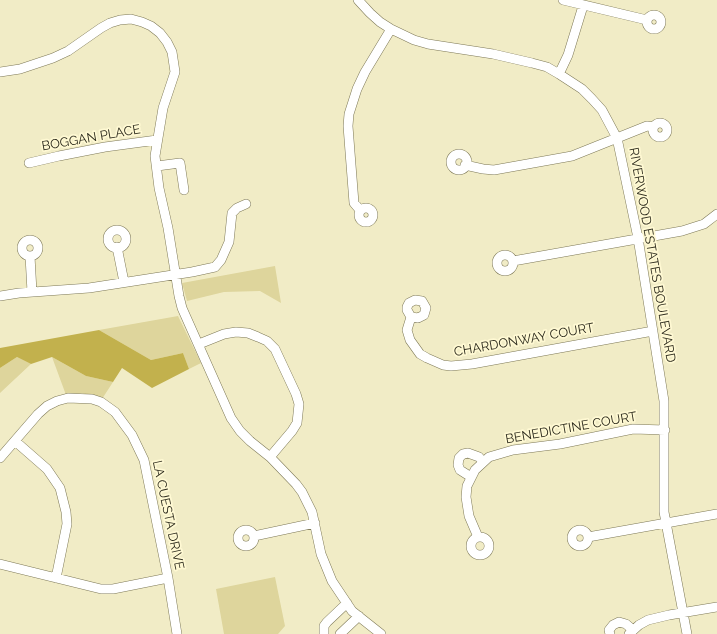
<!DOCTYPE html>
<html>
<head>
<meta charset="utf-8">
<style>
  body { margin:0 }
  canvas { display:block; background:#f1ecc6 }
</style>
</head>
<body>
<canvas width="717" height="634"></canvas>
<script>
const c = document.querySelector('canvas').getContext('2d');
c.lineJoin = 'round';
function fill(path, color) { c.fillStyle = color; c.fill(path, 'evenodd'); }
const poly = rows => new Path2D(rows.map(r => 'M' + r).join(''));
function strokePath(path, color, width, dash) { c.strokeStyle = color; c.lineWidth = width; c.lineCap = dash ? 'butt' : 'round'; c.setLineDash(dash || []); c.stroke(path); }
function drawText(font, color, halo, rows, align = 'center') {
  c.font = font + ' Raleway,sans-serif'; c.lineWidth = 3.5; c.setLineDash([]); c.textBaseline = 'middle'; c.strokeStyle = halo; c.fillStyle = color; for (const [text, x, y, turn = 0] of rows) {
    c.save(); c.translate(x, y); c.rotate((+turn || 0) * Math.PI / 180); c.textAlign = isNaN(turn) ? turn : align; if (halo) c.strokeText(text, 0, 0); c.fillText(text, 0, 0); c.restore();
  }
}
fill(poly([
  [275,266,281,303,260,291,224,292,187,301,182,283],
  [178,316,201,363,189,369,183,353,151,360,99,330],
  [17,357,31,364,0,393,0,368],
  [52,357,86,376,113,382,102,399,82,393,66,395],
  [275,577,285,626,278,634,224,634,216,589]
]), '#ded59c');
fill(poly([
  [99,330,151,360,183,353,189,369,152,388,122,368,113,382,86,376,52,357,31,364,17,357,0,368,0,348]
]), '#c2b14d');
const minor = poly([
  [358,0,370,13,380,22,391,29,414,40,428,44,493,54,532,63,547,67,559,74,582,89,592,99,602,110,617,138,638,238,664,401,664,512,687,634],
  [563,0,647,20],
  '647 22a7 7 0 1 1 14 0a7 7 0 1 1-14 0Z',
  [0,72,20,69,53,58,68,51,101,28,110,23,120,20,131,19,142,22,151,26,160,33,167,42,172,52,175,72,163,108,155,156,159,188,168,228,179,296,182,308,231,418,240,431,250,441,270,457,296,484,302,492,312,512,321,554,332,581,352,611,381,634],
  [559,74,568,55,583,6],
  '653 130a7 7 0 1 1 14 0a7 7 0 1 1-14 0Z',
  '451 162a8 8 0 1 1 16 0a8 8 0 1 1-16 0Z',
  [29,163,59,156,105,147,157,140],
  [465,165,483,169,494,170,572,156,647,126,653,127],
  [157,166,180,163,184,190],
  '359 215a7 7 0 1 1 14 0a7 7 0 1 1-14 0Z',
  [360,210,354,203,350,152,348,126,349,114,357,89,365,72,391,29],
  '108 239a9 9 0 1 1 18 0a9 9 0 1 1-18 0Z',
  '22 248a8 8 0 1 1 16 0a8 8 0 1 1-16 0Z',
  [117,247,124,282],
  '497 263a8 8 0 1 1 16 0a8 8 0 1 1-16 0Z',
  [30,256,32,292],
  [513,261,682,231,704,224,717,214],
  [0,296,19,293,89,288,192,272,215,267,221,260,229,242,232,213,237,208,246,204],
  [411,317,418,318,424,315,426,308,422,301,415,300,409,303,407,307,407,310,411,317,407,330,410,340,420,354,427,358,443,365,451,366,472,364,653,331],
  [199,344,224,334,236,332,248,333,258,337,267,341,275,349,296,394,299,404,297,423,292,431,270,457],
  [15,441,47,469,60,488,66,512,67,524,56,578],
  [0,458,38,414,47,406,57,401,68,398,92,399,101,402,115,412,132,435,144,460,168,578,177,634],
  [471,477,460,470,458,465,459,458,463,454,468,453,479,457,483,462],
  '238 538a8 8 0 1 1 16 0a8 8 0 1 1-16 0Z',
  '572 538a8 8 0 1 1 16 0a8 8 0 1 1-16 0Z',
  [254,536,315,523],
  [478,537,469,516,466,497,467,486,475,470,489,457,513,450,560,444,633,429,665,430],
  [588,537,717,514],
  '471 546a9 9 0 1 1 18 0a9 9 0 1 1-18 0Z',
  [0,564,101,589,113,589,168,578],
  [324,634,324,626,327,622,347,603],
  [340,634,359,616],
  [610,634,609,630,613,625,619,622,626,624,633,630],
  [629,634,639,625,648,620,669,615,717,607]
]);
strokePath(minor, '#7e7957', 10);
strokePath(minor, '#fff', 9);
drawText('13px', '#2c2a1c', '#fff9d3', [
  ["BOGGAN PLACE",91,138,-10],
  ["RIVERWOOD ESTATES BOULEVARD",652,255,80],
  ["CHARDONWAY COURT",524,340,-10],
  ["BENEDICTINE COURT",571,428,-10],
  ["LA CUESTA DRIVE",168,515,78]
]);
</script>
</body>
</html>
